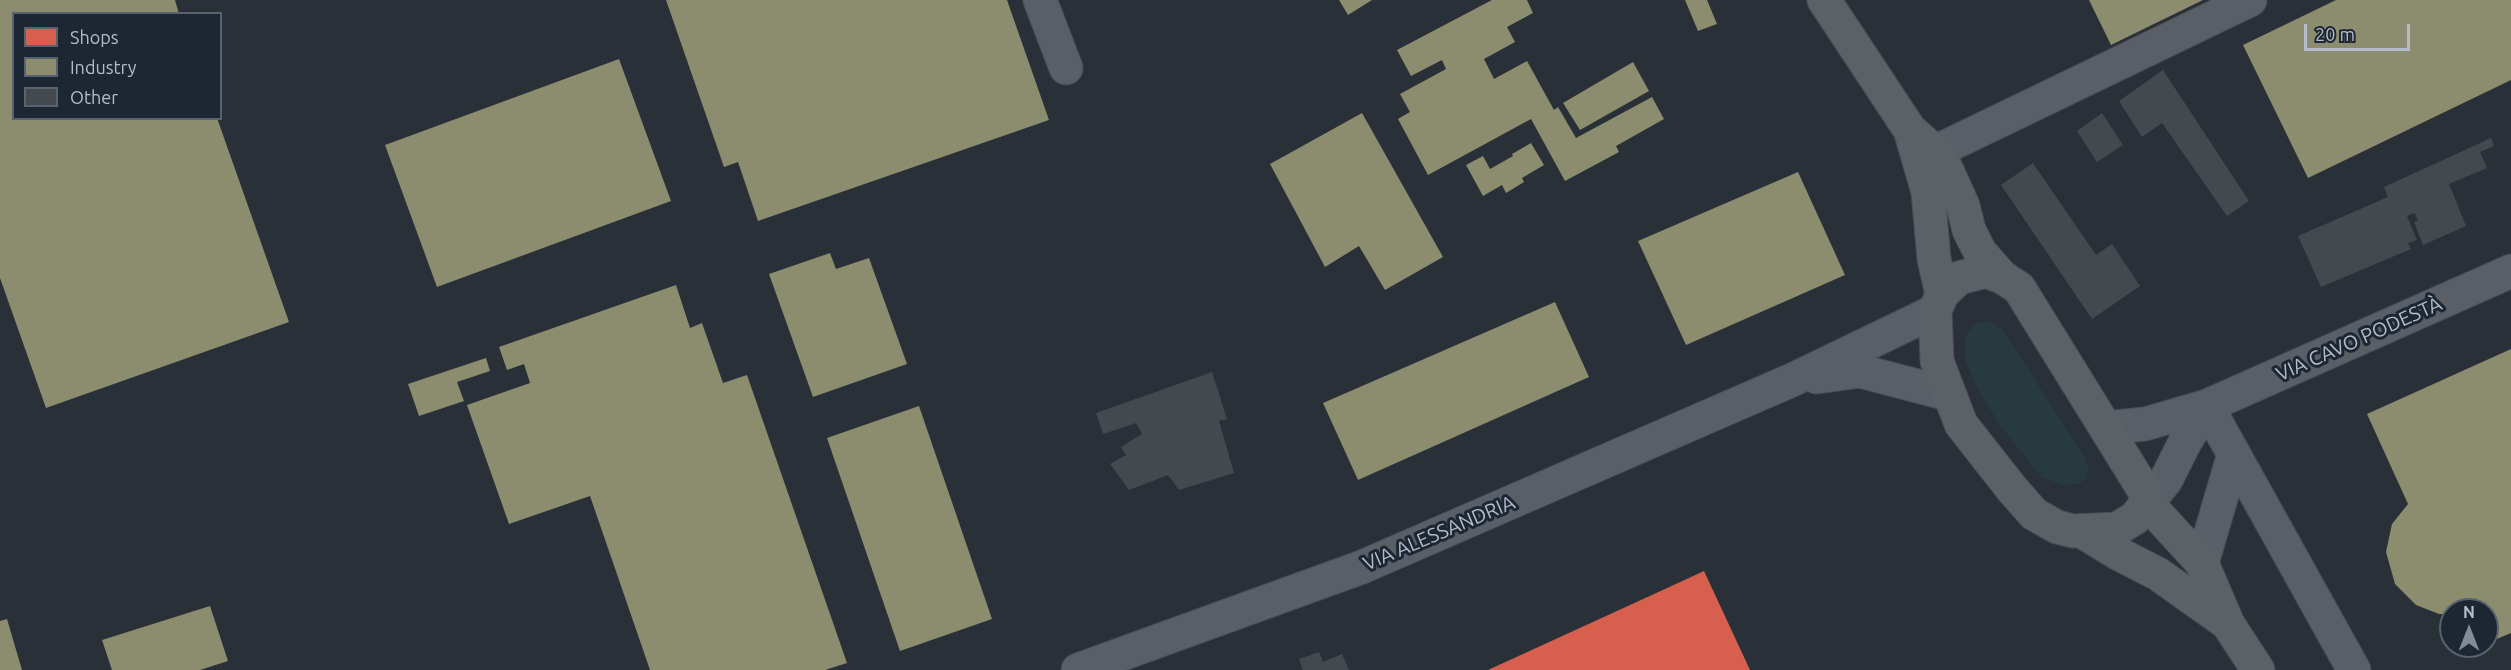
<!DOCTYPE html>
<html>
<head>
<meta charset="utf-8">
<style>
  body { margin:0 }
  #map { position:relative; width:2511px; height:670px; overflow:hidden; background:#2a3038; font-family:Ubuntu,sans-serif }
  canvas { display:block }
  .legend { position:absolute; left:12px; top:12px; width:210px; height:108px; box-sizing:border-box; background:#1d2633; border:2px solid #59626f; margin:0; padding:8px 10px; list-style:none; font-size:18px; color:#b4bcc9 }
  .legend li { display:flex; align-items:center; gap:12px; height:30px }
  .legend b { width:30px; border:2px solid #59626f }
  .north { position:absolute; left:2439px; top:598px; width:60px; height:60px; box-sizing:border-box; background:#1d2633; border:2px solid #59626f; border-radius:50%; rotate:0deg; font-size:16px; font-weight:700; line-height:24px; text-align:center; color:#b4bcc9 }
  .north::after { content:''; display:block; margin:auto; width:21px; height:27px; background:#848b96; clip-path:polygon(50% 0,100% 100%,50% 72%,0 100%) }
  .scale { position:absolute; left:2304px; top:24px; width:106px; height:27px; box-sizing:border-box; border:3px solid #b4bcc9; border-top:0; padding-left:8px; font-size:18px; line-height:21px; white-space:nowrap; color:#b4bcc9; -webkit-text-stroke:4px #1d2633; paint-order:stroke }
</style>
</head>
<body>
<div id="map">
<canvas width="2511" height="670"></canvas>
<ul class="legend">
<li><b style="height:16px;background:#d6604d"></b>Shops</li>
<li><b style="height:16px;background:#8c8c6e"></b>Industry</li>
<li><b style="height:16px;background:#444950"></b>Other</li>
</ul>
<div class="north">N</div>
<div class="scale">20 m</div>
</div>
<script>
const c = document.querySelector('canvas').getContext('2d');
c.lineJoin = 'round';
function fill(path, color) { c.fillStyle = color; c.fill(path, 'evenodd'); }
const poly = rows => new Path2D(rows.map(r => 'M' + r).join(''));
function strokePath(path, color, width, dash) { c.strokeStyle = color; c.lineWidth = width; c.lineCap = dash ? 'butt' : 'round'; c.setLineDash(dash || []); c.stroke(path); }
function drawText(font, color, halo, rows, align = 'center') {
  c.font = font + ' Ubuntu,sans-serif'; c.lineWidth = 6; c.setLineDash([]); c.textBaseline = 'middle'; c.strokeStyle = halo; c.fillStyle = color; for (const [text, x, y, turn = 0] of rows) {
    c.save(); c.translate(x, y); c.rotate((+turn || 0) * Math.PI / 180); c.textAlign = isNaN(turn) ? turn : align; if (halo) c.strokeText(text, 0, 0); c.fillText(text, 0, 0); c.restore();
  }
}
fill(poly([
  [1988,321,2002,329,2086,459,2088,469,2086,479,2078,484,2063,485,2041,477,2002,428,1978,390,1966,362,1965,338,1968,331,1976,324]
]), '#273a3e');
fill(poly([
  [1704,571,1750,670,1488,670,1665,589]
]), '#d6604d');
fill(poly([
  [0,0,175,0,179,14,14,14,14,118,217,118,289,322,46,408,0,278],
  [666,0,1007,0,1049,120,758,221,738,162,724,167],
  [1339,0,1372,0,1348,15],
  [1492,0,1527,0,1533,13,1507,27,1515,42,1484,59,1494,79,1527,61,1554,110,1558,107,1576,138,1652,97,1664,119,1616,146,1619,152,1565,181,1531,119,1428,175,1398,119,1410,112,1400,94,1446,69,1442,60,1411,76,1397,50],
  [1685,0,1707,0,1717,24,1698,31],
  [2089,0,2203,0,2111,45],
  [2336,0,2511,0,2511,80,2308,178,2243,45],
  [619,59,671,201,437,287,385,145],
  [1633,62,1649,91,1580,130,1563,103],
  [1362,113,1443,257,1385,290,1359,246,1325,267,1270,164],
  [1531,143,1544,165,1522,178,1524,182,1506,193,1502,185,1483,196,1466,165,1483,156,1490,169,1513,156,1512,154],
  [1798,172,1845,275,1686,345,1638,241],
  [830,253,836,269,869,258,907,364,813,397,769,274],
  [676,285,690,328,702,323,723,383,747,375,847,663,825,670,650,670,590,496,509,524,467,405,530,383,524,364,507,370,499,347],
  [1555,302,1589,377,1358,480,1323,403],
  [2511,349,2511,633,2487,643,2487,610,2451,610,2451,614,2439,614,2416,605,2395,584,2386,552,2392,524,2408,504,2367,414],
  [486,358,490,371,457,382,464,401,419,416,408,384],
  [919,406,992,619,900,651,827,438],
  [210,606,228,661,200,670,112,670,102,640],
  [7,619,22,670,0,670,0,621]
]), '#8c8c6e');
fill(poly([
  [2163,70,2249,201,2227,216,2162,123,2142,137,2119,101],
  [2102,113,2123,145,2097,162,2077,131],
  [2491,138,2494,146,2480,152,2487,168,2449,184,2466,226,2423,245,2414,222,2418,221,2415,213,2407,216,2417,240,2408,243,2411,249,2321,287,2298,236,2388,197,2384,187],
  [2033,163,2096,255,2112,244,2140,286,2092,319,2001,185],
  [1212,372,1227,419,1219,421,1234,473,1179,490,1168,475,1129,490,1110,464,1126,455,1121,447,1142,434,1136,423,1103,434,1096,413],
  [1319,652,1323,662,1342,654,1349,670,1303,670,1299,659]
]), '#444950');
const minor = poly([
  [1040,0,1066,68],
  [1935,152,2250,0],
  [1817,377,1860,371,1948,394],
  [2207,406,2354,670],
  [2106,428,2145,424,2207,406,2511,271],
  [2147,503,2166,480,2185,442,2207,406],
  [2202,563,2234,454],
  [1078,670,1362,567,1792,380,1935,311]
]);
const major = poly([
  [1824,0,1910,130,1935,152,1946,168,1963,206,1969,230,1980,252,2002,277],
  [1910,130,1928,192,1934,259,1942,294],
  [1986,271,2002,277,2019,288,2144,490,2147,503,2135,518,2117,529,2073,531,2057,527,2034,514,2012,489,1961,424,1937,361,1935,311,1942,294,1959,278,1986,271],
  [2147,503,2202,563,2228,624,2258,670],
  [2083,532,2119,554,2158,574,2227,623]
]);
strokePath(minor, '#484c53', 35);
strokePath(major, '#484c55', 35);
strokePath(minor, '#5a5e66', 33);
strokePath(major, '#5c6168', 33);
drawText('20px', '#b4bcc9', '#1d2633', [
  ["VIA CAVO PODESTÀ",2359,339,-24],
  ["VIA ALESSANDRIA",1439,533,-23]
]);
</script>
</body>
</html>
